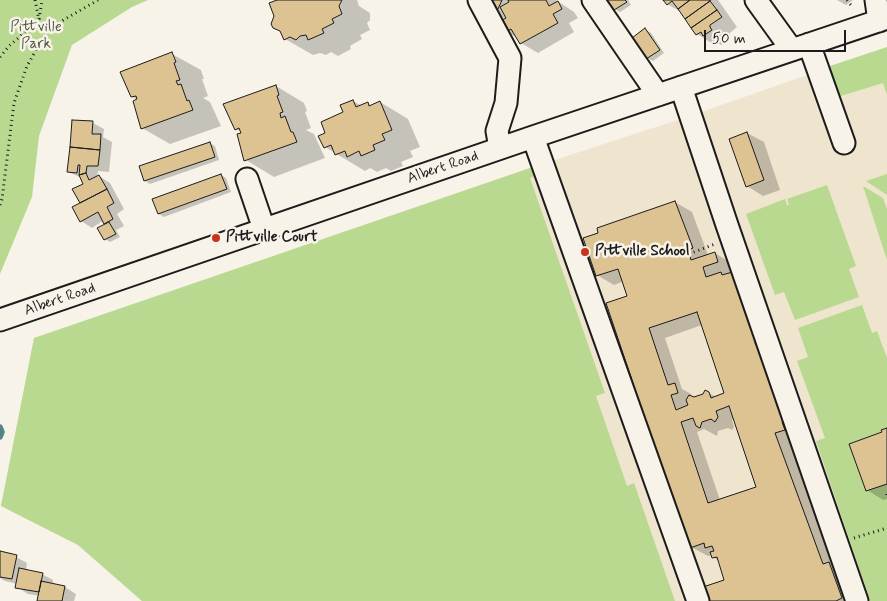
<!DOCTYPE html>
<html>
<head>
<meta charset="utf-8">
<style>
  body { margin:0 }
  #map { position:relative; width:887px; height:601px; overflow:hidden; background:#f7f3e8; font-family:Mynerve,sans-serif }
  canvas { display:block }
  .scale { position:absolute; left:704px; top:30px; width:142px; height:22px; box-sizing:border-box; border:2px solid #1c1c1c; border-top:0; padding-left:6px; font-size:15px; line-height:18px; white-space:nowrap; color:#1c1c1c; -webkit-text-stroke:4px #f7f3e8; paint-order:stroke }
</style>
</head>
<body>
<div id="map">
<canvas width="887" height="601"></canvas>
<div class="scale">50 m</div>
</div>
<script>
const c = document.querySelector('canvas').getContext('2d');
c.lineJoin = 'round';
function fill(path, color) { c.fillStyle = color; c.fill(path, 'evenodd'); }
const poly = rows => new Path2D(rows.map(r => 'M' + r).join(''));
function strokePath(path, color, width, dash) { c.strokeStyle = color; c.lineWidth = width; c.lineCap = dash ? 'butt' : 'round'; c.setLineDash(dash || []); c.stroke(path); }
function drawText(font, color, halo, rows, align = 'center') {
  c.font = font + ' Mynerve,sans-serif'; c.lineWidth = 5; c.setLineDash([]); c.textBaseline = 'middle'; c.strokeStyle = halo; c.fillStyle = color; for (const [text, x, y, turn = 0] of rows) {
    c.save(); c.translate(x, y); c.rotate((+turn || 0) * Math.PI / 180); c.textAlign = isNaN(turn) ? turn : align; if (halo) c.strokeText(text, 0, 0); c.fillText(text, 0, 0); c.restore();
  }
}
fill(poly([
  [887,47,887,601,142,601,78,545,1,506,34,338,533,167,690,116]
]), '#efe4ce');
fill(poly([
  [0,0,148,0,132,7,72,45,39,136,32,197,0,274],
  [887,47,887,95,883,83,834,98,824,68],
  [533,167,537,175,530,178,605,393,596,396,627,486,634,483,675,601,142,601,78,545,1,506,34,338],
  [887,174,887,195,866,181],
  [827,185,856,266,849,269,859,297,795,320,784,292,775,295,746,214,785,199,787,205,789,205,787,199],
  [863,186,883,198,887,209,887,260],
  [862,305,872,333,877,331,887,358,887,601,870,601,816,441,825,438,797,361,808,357,798,328]
]), '#b9d991');
fill(poly([
  [280,0,357,0,359,6,370,13,370,20,367,23,370,30,360,35,362,39,350,46,351,49,338,56,331,52,326,55,320,53,313,55,285,39],
  [487,0,556,0,574,12,578,18,569,23,574,32,538,53,521,43,518,38,507,32,506,19,493,12],
  [609,0,628,0,631,5,620,12,615,9],
  [664,0,718,0,737,27,725,37,728,40,721,45,716,42,713,44,697,34,681,12,667,4],
  [837,0,853,0,846,5],
  [646,30,651,33,664,53,653,61,647,58],
  [172,54,201,70,204,79,202,79,208,96,203,98,210,102,221,126,170,144,142,128,138,100,132,97],
  [276,86,304,103,307,111,305,112,311,128,306,130,314,134,325,158,274,177,246,160,243,133,236,129],
  [353,101,362,106,368,104,372,106,380,102,408,119,420,147,410,151,413,157,401,162,403,166,391,171,386,168,377,172,370,168,365,171,325,147,327,133],
  [93,123,104,129,103,137,112,142,109,172,98,171,97,177,99,176,110,183,124,209,117,214,124,226,116,230,120,237,110,242,105,239,107,224,104,220,92,228,81,221,85,184,82,178,68,172],
  [747,133,764,142,780,190,763,196,747,186],
  [210,143,215,146,219,160,150,184,145,181],
  [221,175,226,178,231,192,164,217,159,214],
  [675,202,692,212,708,255,715,253,731,263,855,601,702,601,726,580,719,561,713,557,712,555,708,556,691,547,658,452,652,449,641,402,629,297,624,281,614,285,597,275],
  [702,325,726,394,716,397,705,391,703,395,693,399,691,394,682,389,665,338],
  [734,419,758,488,720,500,697,432,704,429,717,436,718,431,728,428,732,430,734,427,732,420],
  [887,429,887,499,883,500,867,490,883,433],
  [0,553,16,557,27,563,26,571,42,574,53,580,53,585,65,587,76,594,74,601,39,601,40,596,28,594,17,587,17,584,5,581,0,578]
]), '#0003');
strokePath(poly([
  [0,427,2,432,0,437]
]), '#54848a', 5.5);
const building = poly([
  [277,0,342,0,339,6,342,14,332,19,334,23,322,29,324,33,308,40,306,35,300,36,296,40,290,37,284,40,280,31,273,28,271,24,274,16,269,3,277,0],
  [485,0,502,0,498,9,492,13,485,0],
  [508,0,546,0,549,6,558,1,562,9,553,14,558,23,520,44,511,29,506,32,500,21,506,18,500,7,509,2,508,0],
  [607,0,625,0,627,2,614,10,607,0],
  [663,0,690,0,678,9,672,1,667,5,663,0],
  [690,0,710,0,710,1,685,19,678,9,690,0],
  [710,1,717,10,691,28,685,19,710,1],
  [717,10,722,17,710,25,710,27,712,30,703,36,701,32,696,35,691,28,717,10],
  [645,28,660,50,646,59,632,38,645,28],
  [172,52,176,62,174,63,180,80,176,81,178,85,181,84,187,101,189,100,193,110,141,129,133,101,137,99,136,96,131,97,120,72,172,52],
  [276,85,279,95,277,96,283,112,280,113,281,118,285,116,291,132,293,132,297,142,244,161,237,134,241,133,239,128,235,130,223,104,276,85],
  [353,100,356,107,368,102,369,106,380,101,392,130,382,134,385,140,373,145,375,150,361,156,359,151,347,157,345,151,335,155,331,145,324,148,318,136,325,133,321,122,343,112,340,105,353,100],
  [72,120,93,121,92,134,101,134,100,150,70,147,72,120],
  [747,132,764,180,746,187,729,139,747,132],
  [210,142,215,157,144,181,139,166,210,142],
  [70,147,100,150,98,166,87,166,86,173,79,175,80,165,78,165,77,173,67,172,70,147],
  [86,173,89,180,99,175,107,189,80,203,72,189,83,184,79,175,86,173],
  [221,174,227,189,158,214,152,199,221,174],
  [107,189,114,203,107,207,113,219,104,224,98,212,80,222,72,207,107,189],
  [675,201,693,248,688,250,691,260,715,252,718,262,703,267,706,277,721,272,722,275,736,271,759,342,755,343,757,347,764,345,790,419,782,422,785,430,775,433,823,564,829,562,842,598,836,601,701,601,697,589,724,580,717,557,712,558,710,552,714,551,712,546,705,548,704,543,690,548,656,448,651,450,635,403,639,401,606,303,627,296,618,269,596,276,583,238,598,233,597,228,675,201],
  [697,312,724,393,711,398,709,392,705,390,703,394,694,397,689,395,686,400,688,405,676,410,671,395,678,393,675,383,668,385,649,328,697,312],
  [729,406,756,487,708,503,681,422,693,418,696,426,700,428,702,422,711,419,715,422,718,417,716,411,729,406],
  [109,222,116,234,104,240,97,228,109,222],
  [887,428,887,484,866,491,849,444,882,432,881,430,887,428],
  [0,551,17,555,12,579,0,577,0,551],
  [19,568,43,573,39,592,15,588,19,568],
  [41,581,65,586,62,601,37,601,41,581]
]);
fill(building, '#ddc292');
strokePath(building, '#1c1c1c', 1);
const minor = poly([
  [479,0,510,58,506,103,497,131,500,148],
  [593,0,658,95],
  [756,0,792,50],
  [876,0,879,21],
  [809,44,844,143],
  [681,87,727,225,857,601],
  [533,137,698,601],
  [247,179,264,229],
  [0,320,533,137,887,18]
]);
strokePath(minor, '#1c1c1c', 25);
strokePath(poly([
  [35,0,39,20,48,29,98,0],
  [847,0,853,8],
  [0,57,9,46,39,20,42,0],
  [0,205,2,199,14,103,27,66,48,29],
  [689,254,715,244],
  [887,494,887,496],
  [854,538,887,528]
]), '#1c1c1c', 3, [1, 4]);
strokePath(minor, '#f7f3e8', 21);
for (const [x, y, r, color] of [
  [216,238,5,"#c8321e"],
  [585,252,5,"#c8321e"]
]) { const dot = new Path2D(); dot.arc(x, y, r, 0, 2 * Math.PI); c.fillStyle = color; c.fill(dot); strokePath(dot, '#f7f3e8', 2); }
drawText('15px', '#4b553f', '#f7f3e8', [
  ["Pittville",36,28],
  ["Park",36,45]
]);
drawText('15px', '#1c1c1c', '#f7f3e8', [
  ["Albert Road",443,168,-19],
  ["Albert Road",60,300,-19]
]);
drawText('bold 15px', '#1c1c1c', '#f7f3e8', [
  ["Pittville Court",226,238],
  ["Pittville School",595,252]
], 'left');
</script>
</body>
</html>
